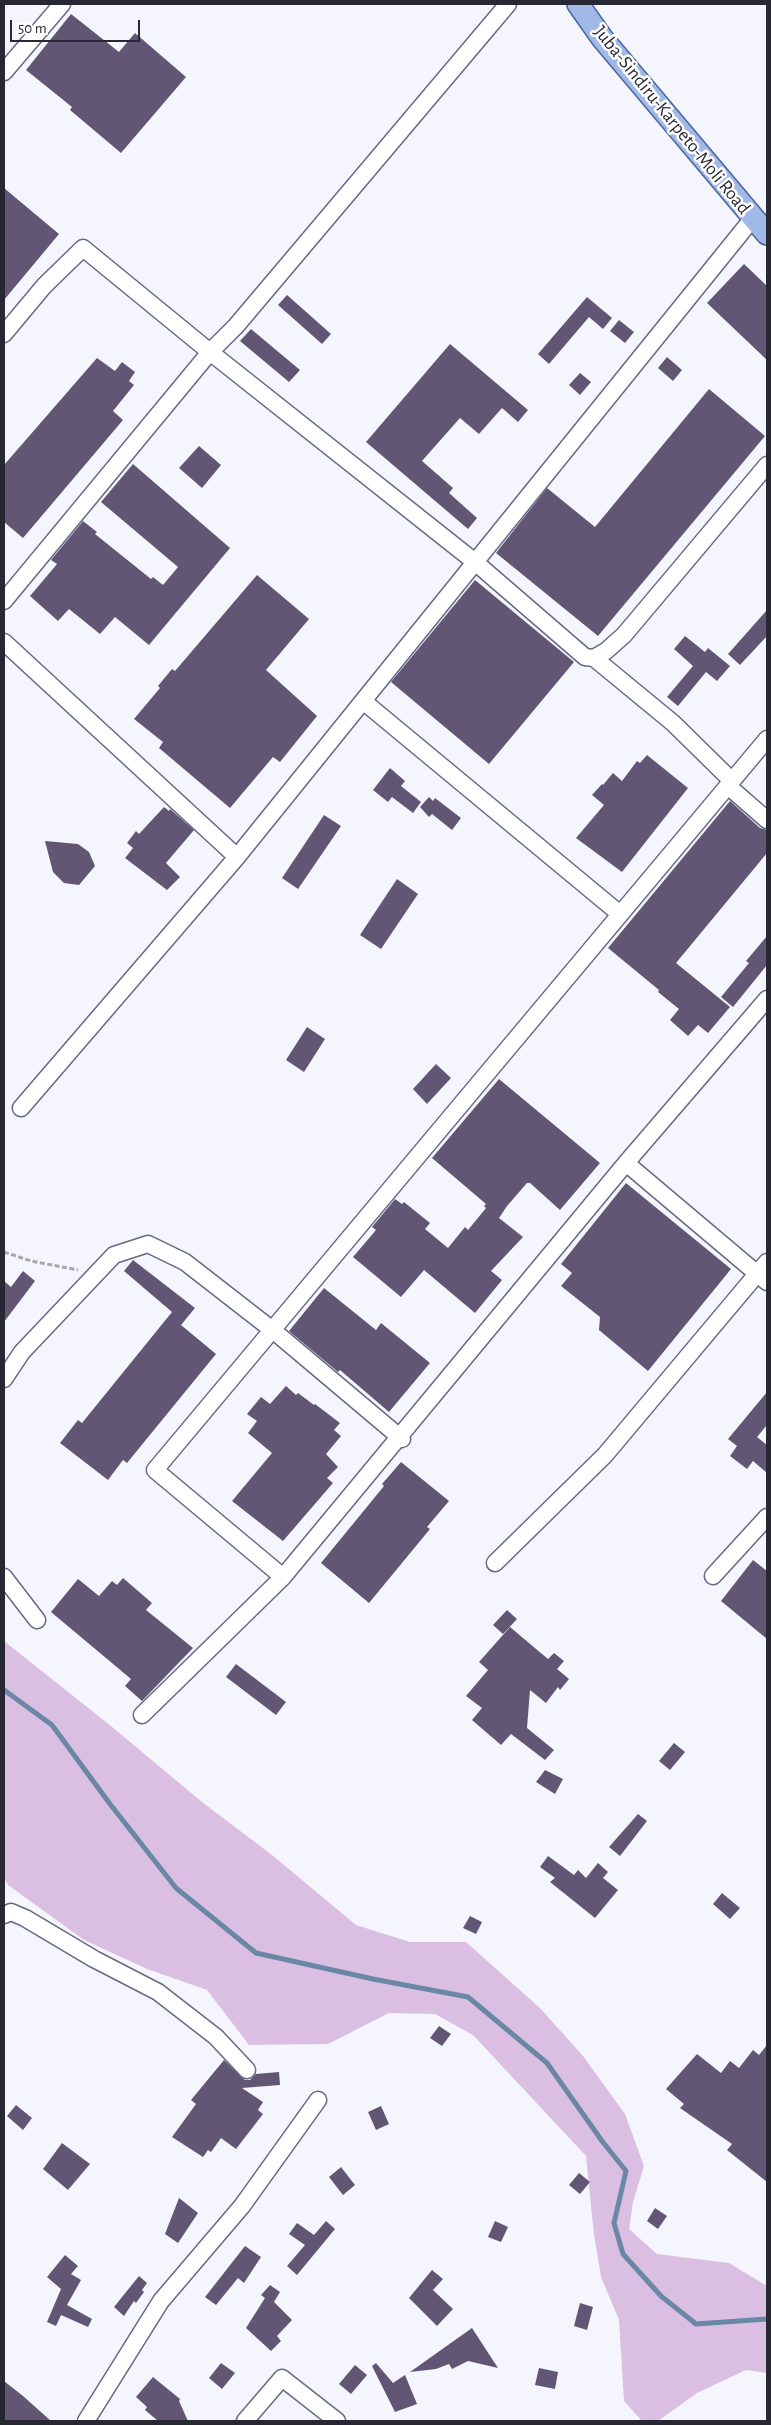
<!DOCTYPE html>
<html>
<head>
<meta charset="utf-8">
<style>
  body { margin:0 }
  #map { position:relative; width:771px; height:2425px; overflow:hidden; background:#f5f6fd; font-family:"Alegreya Sans",sans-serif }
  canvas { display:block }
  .frame { position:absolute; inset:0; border:5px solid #282835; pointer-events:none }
  .scale { position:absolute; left:10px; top:20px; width:130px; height:22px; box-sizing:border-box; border:2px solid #282835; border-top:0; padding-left:6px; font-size:15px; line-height:18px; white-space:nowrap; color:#282835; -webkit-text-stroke:4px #fff; paint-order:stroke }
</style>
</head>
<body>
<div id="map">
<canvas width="771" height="2425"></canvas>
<div class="frame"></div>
<div class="scale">50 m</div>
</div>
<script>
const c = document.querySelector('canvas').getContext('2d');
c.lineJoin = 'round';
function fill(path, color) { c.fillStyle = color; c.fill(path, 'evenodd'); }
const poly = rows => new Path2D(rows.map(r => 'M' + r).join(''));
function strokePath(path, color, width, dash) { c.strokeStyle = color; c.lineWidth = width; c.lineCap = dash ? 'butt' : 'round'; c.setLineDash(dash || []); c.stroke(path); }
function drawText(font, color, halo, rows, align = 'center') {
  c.font = font + ' "Alegreya Sans",sans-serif'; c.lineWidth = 5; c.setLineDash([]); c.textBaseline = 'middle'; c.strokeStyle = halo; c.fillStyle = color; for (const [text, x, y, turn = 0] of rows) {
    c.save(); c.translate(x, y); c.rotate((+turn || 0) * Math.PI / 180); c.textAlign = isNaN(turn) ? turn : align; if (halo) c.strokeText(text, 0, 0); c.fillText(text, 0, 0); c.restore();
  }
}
fill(poly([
  [4,1641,111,1726,202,1802,272,1855,356,1925,410,1942,466,1942,540,2008,583,2056,625,2114,644,2166,633,2202,629,2229,657,2254,729,2263,767,2286,767,2373,746,2370,697,2393,658,2421,642,2421,624,2401,619,2320,601,2277,594,2235,586,2156,473,2035,435,2014,389,2013,328,2044,249,2045,207,1990,147,1969,84,1940,8,1885,4,1878]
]), '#dbbfe3');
strokePath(poly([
  [4,1690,52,1725,110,1804,176,1888,256,1953,373,1979,468,1997,547,2063,602,2141,626,2171,614,2223,623,2254,661,2296,696,2324,767,2319]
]), '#6a87a4', 5);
fill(poly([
  [71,14,119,52,135,33,186,77,121,153,70,110,72,107,26,70],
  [4,188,59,234,4,300],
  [744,264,767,286,767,360,707,303],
  [287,295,331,334,322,344,278,305],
  [587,297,612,318,603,329,589,317,549,364,538,354],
  [619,320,634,332,625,343,610,331],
  [251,329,300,370,289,382,240,341],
  [450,344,528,410,518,422,502,408,479,434,460,418,422,461,453,488,449,493,477,518,468,529,366,442],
  [667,357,682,370,673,381,658,368],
  [97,358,115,371,122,362,135,372,129,381,134,385,113,411,123,420,23,538,4,522,4,465],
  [580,373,591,382,580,395,569,385],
  [709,389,765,436,598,636,496,553,547,488,595,527],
  [199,446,221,465,202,488,179,468],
  [133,464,230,548,149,645,115,617,100,634,69,609,58,621,30,596,57,564,51,560,83,521,97,532,95,534,151,579,153,577,163,585,178,567,101,502],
  [257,575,309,619,266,670,317,716,280,762,273,757,230,808,159,748,163,742,134,719,160,688,158,686,172,669,175,671],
  [475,580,574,662,489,764,391,682],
  [767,610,767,636,740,665,728,654],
  [685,636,705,652,708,648,730,666,717,681,706,672,678,706,667,697,693,666,674,649],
  [647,755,688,788,622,872,576,838,604,805,592,795,602,784,603,785,613,773,622,781,637,761,640,763],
  [390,768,405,781,401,786,421,802,413,813,392,797,388,802,373,790],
  [429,797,433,801,435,798,461,818,452,830,432,814,429,817,420,807],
  [730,801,760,828,767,830,767,853,676,963,730,1007,708,1033,698,1025,688,1036,670,1020,679,1009,658,992,659,990,608,948],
  [164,807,169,811,170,809,194,830,166,863,180,877,167,890,125,858,133,848,127,843,136,831,139,834],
  [324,815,341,826,298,889,282,878],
  [45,841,78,844,89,852,95,866,79,885,64,883,53,872],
  [397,879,418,894,381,949,360,935],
  [767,936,767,965,733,1007,721,997,749,963,746,961],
  [307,1027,325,1039,304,1072,286,1060],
  [436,1064,451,1078,427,1104,413,1089],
  [499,1079,600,1163,560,1210,530,1183,527,1183,507,1206,499,1218,523,1237,491,1271,502,1280,475,1313,424,1270,401,1297,353,1257,376,1230,372,1227,395,1199,402,1204,404,1202,430,1223,425,1229,448,1248,465,1227,468,1230,486,1208,484,1206,486,1204,432,1158],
  [626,1183,731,1269,648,1371,599,1330,600,1317,561,1286,572,1273,561,1264],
  [133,1260,195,1308,181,1325,216,1354,127,1463,123,1460,108,1480,60,1443,78,1420,82,1423,172,1312,124,1271],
  [23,1271,35,1281,4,1322,4,1281,11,1287],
  [324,1288,376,1330,381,1323,430,1363,389,1412,340,1370,338,1372,289,1331],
  [286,1386,296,1395,298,1393,314,1405,315,1404,340,1423,334,1430,341,1436,326,1454,338,1467,327,1478,333,1483,283,1541,232,1501,272,1453,248,1433,257,1421,247,1414,261,1397,270,1404],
  [767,1392,767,1425,757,1437,767,1445,767,1473,753,1461,747,1469,730,1456,737,1446,728,1439],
  [401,1462,449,1501,427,1527,430,1529,369,1603,321,1563,384,1486,382,1484],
  [753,1560,767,1571,767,1639,721,1601],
  [123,1578,152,1603,146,1610,193,1648,142,1701,125,1686,131,1679,51,1612,78,1579,99,1596,112,1581,117,1585],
  [507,1610,517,1619,503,1634,493,1625],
  [510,1627,548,1659,554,1653,564,1661,557,1669,569,1679,560,1690,558,1687,546,1703,530,1690,527,1728,554,1750,545,1760,511,1734,501,1745,472,1720,482,1708,466,1696,488,1670,479,1662],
  [236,1664,286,1702,276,1715,226,1677],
  [674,1743,685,1752,670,1770,659,1761],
  [545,1770,563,1779,555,1794,536,1782],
  [638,1814,647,1821,620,1856,609,1847],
  [548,1856,574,1875,578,1870,586,1878,598,1863,608,1872,603,1878,618,1890,595,1918,550,1882,555,1878,540,1867],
  [722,1893,740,1908,730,1919,713,1904],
  [470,1916,482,1922,476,1934,463,1928],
  [439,2026,451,2034,442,2046,430,2038],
  [767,2045,767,2182,727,2150,732,2144,680,2108,684,2104,666,2089,697,2054,721,2073,730,2061,739,2068,753,2050,759,2055],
  [224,2060,245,2080,250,2080,256,2074,279,2072,280,2085,242,2088,263,2102,258,2110,263,2114,236,2149,221,2138,211,2152,208,2150,203,2157,172,2137,196,2104,191,2100],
  [16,2105,32,2118,23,2130,7,2116],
  [381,2106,389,2124,376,2130,368,2112],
  [62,2143,90,2164,68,2190,43,2169],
  [341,2167,355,2185,343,2195,329,2177],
  [579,2173,590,2182,580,2194,569,2185],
  [179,2198,198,2213,178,2243,165,2234],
  [655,2208,667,2216,658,2229,647,2221],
  [326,2221,335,2229,297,2275,287,2266,305,2245,289,2234,297,2223,314,2235],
  [495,2221,508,2227,501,2242,488,2237],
  [245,2246,261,2257,244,2283,238,2278,216,2305,205,2297],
  [65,2255,78,2266,71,2274,81,2280,67,2305,92,2319,88,2327,61,2315,56,2326,47,2322,61,2289,47,2277],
  [432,2270,443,2279,433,2290,453,2309,437,2326,409,2298],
  [139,2276,147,2283,142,2290,144,2292,136,2303,134,2301,124,2316,114,2307],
  [270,2285,280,2292,274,2302,292,2320,277,2336,281,2341,271,2351,246,2328,265,2298,261,2295],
  [580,2303,593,2307,587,2330,574,2326],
  [472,2328,498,2368,468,2361,452,2369,449,2364,436,2369,410,2372],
  [221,2363,235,2373,222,2389,209,2378],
  [376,2363,393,2383,405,2375,417,2404,395,2412,372,2366],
  [355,2365,367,2375,351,2394,339,2384],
  [539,2368,558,2372,555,2389,535,2385],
  [153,2377,180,2399,179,2401,188,2421,158,2421,145,2410,147,2407,136,2397],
  [4,2381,23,2396,51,2421,4,2421]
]), '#615774');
const minor = poly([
  [4,72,62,4],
  [4,334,44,286,83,248,210,352,475,562,585,657,594,658,606,651,624,635,767,465],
  [4,601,210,352,236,326,508,4],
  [4,642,237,857],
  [594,658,673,723,732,781],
  [363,701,620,914],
  [728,786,767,820],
  [21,1108,237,857,753,218],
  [626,1163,767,1282],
  [4,1379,22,1352,114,1255,148,1244,185,1262,275,1332,402,1439],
  [495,1563,605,1455,767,1262],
  [713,1576,767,1517],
  [4,1577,37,1620],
  [283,1577,155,1470,767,739],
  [142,1715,283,1577,626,1163,767,999],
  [4,1915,11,1912,25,1918,94,1959,158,1992,216,2037,247,2070],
  [86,2421,161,2301,242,2206,318,2100],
  [245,2421,282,2378,337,2421]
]);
const major = poly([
  [578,4,602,38,767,234]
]);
strokePath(minor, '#666886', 19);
strokePath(major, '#4d68a0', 24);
strokePath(poly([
  [4,1252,31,1261,78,1270]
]), '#a5a5af', 3, [5, 2.5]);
strokePath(minor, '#fff', 16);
strokePath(major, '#a0b9e8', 21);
drawText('19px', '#282835', '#fff', [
  ["Juba-Sindiru-Karpeto-Moli Road",672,120,51]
]);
</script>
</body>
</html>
